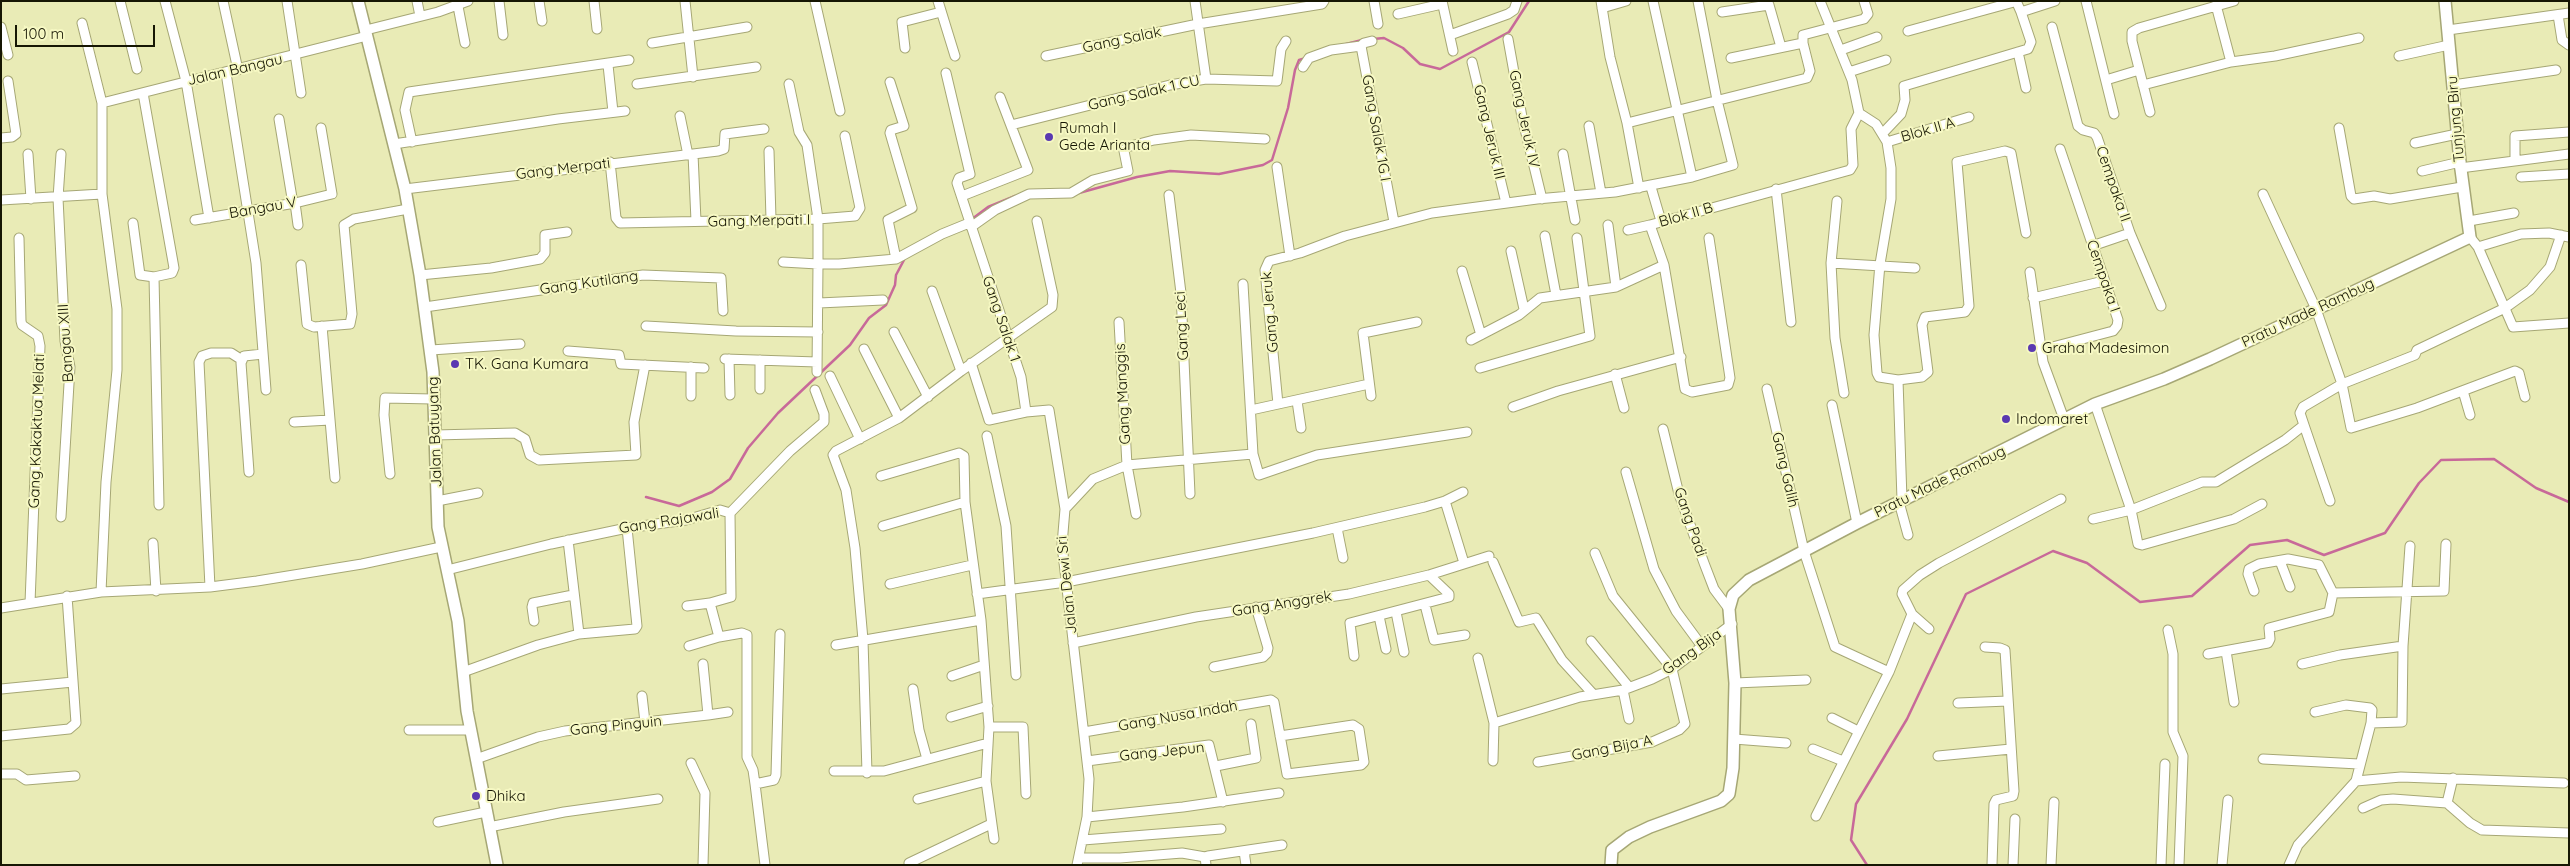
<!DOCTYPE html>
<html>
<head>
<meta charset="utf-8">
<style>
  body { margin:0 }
  #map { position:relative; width:2570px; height:866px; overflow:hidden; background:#e9ebb6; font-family:Quicksand,sans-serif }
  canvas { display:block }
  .frame { position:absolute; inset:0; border:2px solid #161603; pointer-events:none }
  .scale { position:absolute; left:15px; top:25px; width:140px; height:22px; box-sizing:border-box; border:2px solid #161603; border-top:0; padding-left:6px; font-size:15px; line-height:18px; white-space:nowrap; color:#161603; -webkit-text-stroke:4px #f6f8c3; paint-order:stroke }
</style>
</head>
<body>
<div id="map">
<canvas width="2570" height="866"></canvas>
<div class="frame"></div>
<div class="scale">100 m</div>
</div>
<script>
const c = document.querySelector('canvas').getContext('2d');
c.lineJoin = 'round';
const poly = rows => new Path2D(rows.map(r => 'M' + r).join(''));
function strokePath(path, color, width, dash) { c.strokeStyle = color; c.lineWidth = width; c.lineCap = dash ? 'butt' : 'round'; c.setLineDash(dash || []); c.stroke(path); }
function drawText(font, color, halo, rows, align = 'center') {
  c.font = font + ' Quicksand,sans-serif'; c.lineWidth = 4; c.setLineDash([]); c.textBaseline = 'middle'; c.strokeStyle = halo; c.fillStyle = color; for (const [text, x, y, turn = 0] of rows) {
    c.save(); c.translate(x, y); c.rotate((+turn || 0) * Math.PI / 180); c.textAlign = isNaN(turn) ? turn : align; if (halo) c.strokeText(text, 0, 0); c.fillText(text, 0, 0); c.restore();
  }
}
strokePath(poly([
  [1373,39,1384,38,1403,48,1420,64,1440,69,1509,32,1529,1],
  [1346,44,1362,40],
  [1079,193,1137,177,1170,171,1219,174,1263,165,1272,160,1288,108,1295,70,1299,60,1306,58],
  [972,219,988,207,1015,196],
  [646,497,679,506,712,492,730,479,748,448,778,413,850,345,869,318,886,305,895,285,896,275,904,260],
  [1867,865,1851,840,1856,804,1907,719,1966,594,2053,551,2087,563,2140,602,2192,596,2250,545,2287,540,2324,555,2385,533,2419,483,2441,460,2494,459,2536,488,2569,502]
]), '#c86999', 2.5);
const street = poly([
  [120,1,137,69],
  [165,1,186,81,209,218],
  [223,1,238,70],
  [287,1,301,93],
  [417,1,420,16],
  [457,1,465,43],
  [499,1,503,35],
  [539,1,542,21],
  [594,1,597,29],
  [685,1,693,77],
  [815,1,840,111],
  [938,1,955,56],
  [1195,1,1206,79],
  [1374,1,1378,24],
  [1442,1,1453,51],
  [1601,1,1610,57,1627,123,1639,188],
  [1820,1,1852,80,1859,113,1876,124,1887,142,1891,168,1891,199,1880,264,1874,335,1877,373,1879,377,1898,380,1902,500],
  [2086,1,2114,114],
  [1602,8,1626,1],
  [1722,12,1769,5,1781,47],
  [1398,14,1442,4],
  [2558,15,2562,40,2569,45],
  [82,23,102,103,102,194,117,309,117,370,106,482,101,592],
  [1,27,8,55],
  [2052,27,2078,126,2083,130,2094,133,2097,137,2130,233,2161,306],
  [366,30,438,12,468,1],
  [2448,30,2569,13],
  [1908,31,2014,2,2017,3,2021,12],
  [1450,35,1508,14,1514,10,1517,1],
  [1508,39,1522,117,1542,199],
  [1372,41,1364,43,1361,46,1394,222],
  [652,43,747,27],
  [905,48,902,22,941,12],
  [1841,50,1877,37],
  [2018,52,2026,88],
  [1046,56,1198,24,1322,4,1324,1],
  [2399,56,2449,45],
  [1731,58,1803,43],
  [1472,62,1506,203],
  [2231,62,2275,56,2359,38],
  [608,65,613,112],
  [1303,67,1309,58,1331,50,1361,46],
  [1849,72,1886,60],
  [226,73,256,263,266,390],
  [946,73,970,174,959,178,957,183,1021,377,1026,412],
  [2106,80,2139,70],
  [890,82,904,126,891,130,890,133,912,208,888,220,896,259],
  [637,84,756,67],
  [789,84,799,132,807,145,818,219,855,216,860,208,845,136],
  [2143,85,2231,62,2216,5],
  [2453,85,2556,70],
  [102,103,367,36],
  [2150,112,2132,41,2132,32,2139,28,2234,1],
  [680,116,688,155],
  [279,119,293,204],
  [1627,123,1807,78,1810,71,1803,43,1803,35,1864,19,1868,14,1864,1],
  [1011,125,1170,85,1206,79,1277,81,1281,49,1286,41],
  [1589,126,1601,193],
  [2339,128,2351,196,2354,199,2374,196,2390,199,2462,187],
  [1883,133,1901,114,1905,100,1904,86,2028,49,2031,42,2021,12,2055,1],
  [1,138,12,137,16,134,8,81],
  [412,142,405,110,409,92,629,60],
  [1887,142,1969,117],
  [2415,143,2457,134],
  [394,144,558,119,625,111],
  [769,151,771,219],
  [28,154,31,199],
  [61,154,58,198,65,341,70,367,61,517],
  [693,154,696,221],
  [1563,154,1575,220],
  [2515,160,2515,136,2569,132],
  [610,162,616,218,620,223,818,219,818,264,839,264,896,259,942,234,969,223],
  [1277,167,1290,256],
  [2460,168,2569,154],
  [2422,171,2460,162],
  [1692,177,1733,165,1717,100,1698,1],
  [2521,177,2569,174],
  [1651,187,1661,221],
  [405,189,718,151,724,149,725,134,764,129],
  [1776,189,1791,322],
  [2263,194,2316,309,2342,384,2351,428,2417,408,2515,371,2519,373,2525,397],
  [1169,195,1181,293,1190,494],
  [962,196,1028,170,1000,97],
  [1,200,102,194],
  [1837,201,1831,263,1835,338,1844,393],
  [295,203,298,225],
  [195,220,295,203,332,194,321,128],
  [2469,221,2514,213],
  [133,223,140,275,154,277,172,273,174,268,143,93],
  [1608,225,1616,287],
  [971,227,995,210,1029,194,1071,193,1093,180,1128,171,1124,151,1127,147,1154,140,1191,135,1265,139],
  [1628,230,1650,225],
  [1545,236,1556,295],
  [2470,237,2478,247,2513,327,2569,323],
  [19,238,21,321,22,325,38,336,40,346,30,603],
  [2092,246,2130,233],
  [2478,247,2521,234,2549,233,2569,237],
  [1511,251,1524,309],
  [783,262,818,264,817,372],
  [1831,263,1915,268],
  [301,265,307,324,314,327,350,324,352,314,344,225,354,219,408,209],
  [1664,265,1685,389,1692,392,1728,385,1730,378,1709,238],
  [1462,271,1481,335],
  [2030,272,2043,362,2064,419],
  [420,275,491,268,540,259,545,253,545,235,567,232],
  [154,277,159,505],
  [1243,284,1253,454,1259,475,1317,455,1467,432],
  [932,291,961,371,1052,307,1053,295,1037,221],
  [2033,298,2104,281],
  [819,303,883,300],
  [425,307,643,275,721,278,723,311],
  [1119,322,1127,465,1136,514],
  [322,326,335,478],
  [646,326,736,331,818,332],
  [894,332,928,397],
  [1471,340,1519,315,1540,298,1616,287,1664,265,1650,225,1850,170,1853,165,1851,129,1859,113],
  [864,349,899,418],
  [431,350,520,344],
  [2041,350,2113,331,2117,326,2118,320,2060,149],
  [568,351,619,355,621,364,704,368],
  [725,359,817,362],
  [729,359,730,395],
  [760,360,760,389],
  [971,363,989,420,1026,412,1049,410,1065,509],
  [691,367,691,396],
  [1480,368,1590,336,1577,238],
  [1615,374,1624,408],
  [830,376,860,439],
  [1898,380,1922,377,1928,372,1922,325,1925,317,1965,312,1969,306,1957,162,2005,151,2011,153,2026,233],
  [1767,389,1804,551,1835,647,1889,672],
  [2463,391,2470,415],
  [1371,396,1363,333,1417,322],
  [1297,401,1301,428],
  [1278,404,1265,270,1269,261,1300,253,1345,236,1432,213,1537,199,1615,192,1692,177,1653,1],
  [2095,404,2131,510,2138,544,2142,545,2234,519,2262,504],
  [1832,405,1857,523],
  [1513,407,1558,391,1681,357],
  [1251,410,1369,384],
  [294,422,330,420],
  [1663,429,1679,494,1704,563,1714,589,1729,609],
  [435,435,515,433,525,439,530,455,539,460,636,455,634,422,645,365],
  [987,436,1006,526,1016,675],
  [249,472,241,363,244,356,263,354],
  [1626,472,1654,569,1676,611,1701,645],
  [390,474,384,415,385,398,433,399],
  [881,476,959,453,964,456,965,502,981,620,989,727,986,781,994,839],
  [437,501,478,493],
  [1445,501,1464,563],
  [2330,501,2304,425,2300,413,2303,407,2342,384,2415,355,2417,350,2505,308,2530,290,2550,267,2561,235],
  [1899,502,1908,535],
  [2093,519,2131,510,2202,482,2216,482,2285,440,2304,425],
  [883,526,965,502],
  [1337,528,1343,558],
  [568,540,579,634],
  [153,543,156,591],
  [2280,561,2290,587],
  [1493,562,1519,622,1536,618,1562,660,1593,694],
  [447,570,551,544,627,528,686,520,720,510,730,513,790,451,824,422,824,414,815,390],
  [890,584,972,565],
  [210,587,199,362,202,356,211,353,231,353,242,360],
  [2333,593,2444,591,2446,544],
  [977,594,1066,582,1313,533,1425,507,1445,501,1463,492],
  [710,603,731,597,730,513],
  [1425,605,1434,640,1465,635],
  [687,606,710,603,719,637,742,633,747,635,747,757,753,770,755,784],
  [1,608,101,592,210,587,257,581,362,564,441,547],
  [1396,612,1404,652],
  [1912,614,1929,629],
  [1379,616,1386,649],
  [534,621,532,607,533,603,573,595],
  [2168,630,2173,654,2173,732,2183,756,2179,865],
  [1591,641,1629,687],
  [1073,643,1196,617,1349,594,1429,575,1489,556],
  [836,645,981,620],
  [689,646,719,637],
  [1985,647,2000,648,2005,650,2014,791,2013,796,1996,800,1994,804,1992,865],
  [2226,651,2234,702],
  [2208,654,2268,643,2270,639,2269,628,2329,612,2333,593,2319,565,2288,559,2259,564,2249,569,2248,574,2254,591],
  [1354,656,1350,623,1449,597,1449,594,1429,575],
  [1478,658,1494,723,1493,761],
  [2302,664,2340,655,2403,646],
  [1214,667,1263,657,1267,653,1268,648,1256,607],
  [463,672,538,645,579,634,635,629,637,626,627,528],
  [952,676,984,665],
  [1735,683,1806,680],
  [1,689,73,682],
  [913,689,919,730,927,759],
  [1623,690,1629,719],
  [642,696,645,722],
  [1958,703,2008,701],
  [2315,712,2346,705,2370,708,2372,710,2371,723],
  [708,715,728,712],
  [951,717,988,706],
  [1832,718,1858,731],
  [1494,723,1580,697,1623,690,1652,679,1672,669,1732,624],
  [989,727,1023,727,1026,794],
  [409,730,471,730],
  [1084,732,1271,700,1274,702,1287,774,1361,765,1364,762,1359,729,1353,725,1280,736],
  [1,736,69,729,76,723,67,596],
  [1734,739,1786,743],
  [1813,749,1843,761],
  [1938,756,2011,749],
  [476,759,538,737,565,731,708,715,703,664],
  [2263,759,2359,764],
  [1087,761,1209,745,1223,802],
  [1538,762,1652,742,1679,730,1685,724,1672,669,1613,596,1595,553],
  [691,763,705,793,703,865],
  [1216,766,1256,758,1251,724],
  [834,771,884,771,988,743],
  [867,773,863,640,855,548,846,490,833,455,836,451,899,418,961,371],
  [1,774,17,774,26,780,75,776],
  [2356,781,2371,723,2402,722,2403,646,2410,546],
  [918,799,986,781],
  [2447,803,2453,778],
  [2363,808,2381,800,2393,799,2447,803,2470,823,2482,830,2569,833],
  [1816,816,1889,672,1912,614,1902,594,1903,590,1920,575,1939,563,2061,499],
  [1087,817,1183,807,1279,793],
  [438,822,486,812],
  [489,827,564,812,658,799],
  [1083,840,1221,829],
  [1244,851,1246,865],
  [1079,858,1120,858,1182,853,1205,857],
  [909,863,991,824],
  [765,865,755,784,774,780,776,775,780,634],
  [1077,865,1087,817,1089,779,1062,545,1065,509,1093,479,1127,465,1253,454],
  [1206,865,1205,857,1208,856,1282,845],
  [2013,865,2015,819],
  [2051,865,2054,802],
  [2161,865,2165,764],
  [2222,865,2228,800],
  [2289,865,2298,845,2356,781,2401,777,2564,783]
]);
const secondary = poly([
  [358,1,405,189,420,275,433,372,438,527,458,621,467,711,497,865],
  [1611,865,1612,850,1629,837,1650,827,1721,801,1729,794,1733,768,1735,683,1729,609,1733,595,1749,580,1857,523,2095,404,2164,379,2210,359,2470,237,2460,162,2445,1]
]);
strokePath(street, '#a6a775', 11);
strokePath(secondary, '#a6a775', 14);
strokePath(street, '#fff', 9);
strokePath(secondary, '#fff', 11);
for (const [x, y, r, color] of [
  [1049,137,5,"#5a39b1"],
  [2032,348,5,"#5a39b1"],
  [455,364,5,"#5a39b1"],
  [2006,419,5,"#5a39b1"],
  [476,796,5,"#5a39b1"]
]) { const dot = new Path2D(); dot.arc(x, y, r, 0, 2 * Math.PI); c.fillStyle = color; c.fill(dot); strokePath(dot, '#f6f8c3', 2); }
drawText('15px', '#161603', '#f6f8c3', [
  ["Gang Salak",1122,40,-12],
  ["Jalan Bangau",235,70,-13],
  ["Gang Salak 1 CU",1144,93,-13],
  ["Gang Jeruk IV",1524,119,78],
  ["Tunjung Biru",2456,119,-95],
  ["Gang Salak 1G I",1376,128,80],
  ["Blok II A",1928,130,-16],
  ["Gang Jeruk III",1489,132,77],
  ["Gang Merpati",563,169,-7],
  ["Cempaka II",2113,184,71],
  ["Bangau V",263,208,-10],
  ["Blok II B",1686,215,-16],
  ["Gang Merpati I",759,221,-1],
  ["Cempaka I",2103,276,71],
  ["Gang Kutilang",589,283,-8],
  ["Gang Jeruk",1270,312,-95],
  ["Pratu Made Rambug",2308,313,-25],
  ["Gang Salak 1",1001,319,71],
  ["Gang Leci",1182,326,-93],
  ["Bangau XIII",66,343,-94],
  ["Gang Manggis",1123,394,-93],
  ["Gang Kakaktua Melati",37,431,-88],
  ["Jalan Batuyang",435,432,-92],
  ["Gang Galih",1785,470,77],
  ["Pratu Made Rambug",1940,482,-26],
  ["Gang Rajawali",669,521,-9],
  ["Gang Padi",1690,522,71],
  ["Jalan Dewi Sri",1067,585,-96],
  ["Gang Anggrek",1282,604,-9],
  ["Gang Bija",1692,652,-35],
  ["Gang Nusa Indah",1178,716,-10],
  ["Gang Pinguin",616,726,-6],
  ["Gang Bija A",1612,748,-11],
  ["Gang Jepun",1162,752,-6]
]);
drawText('15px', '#161603', '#f6f8c3', [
  ["Rumah I",1059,128],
  ["Gede Arianta",1059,145],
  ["Graha Madesimon",2042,348],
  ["TK. Gana Kumara",465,364],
  ["Indomaret",2016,419],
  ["Dhika",486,796]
], 'left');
</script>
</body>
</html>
